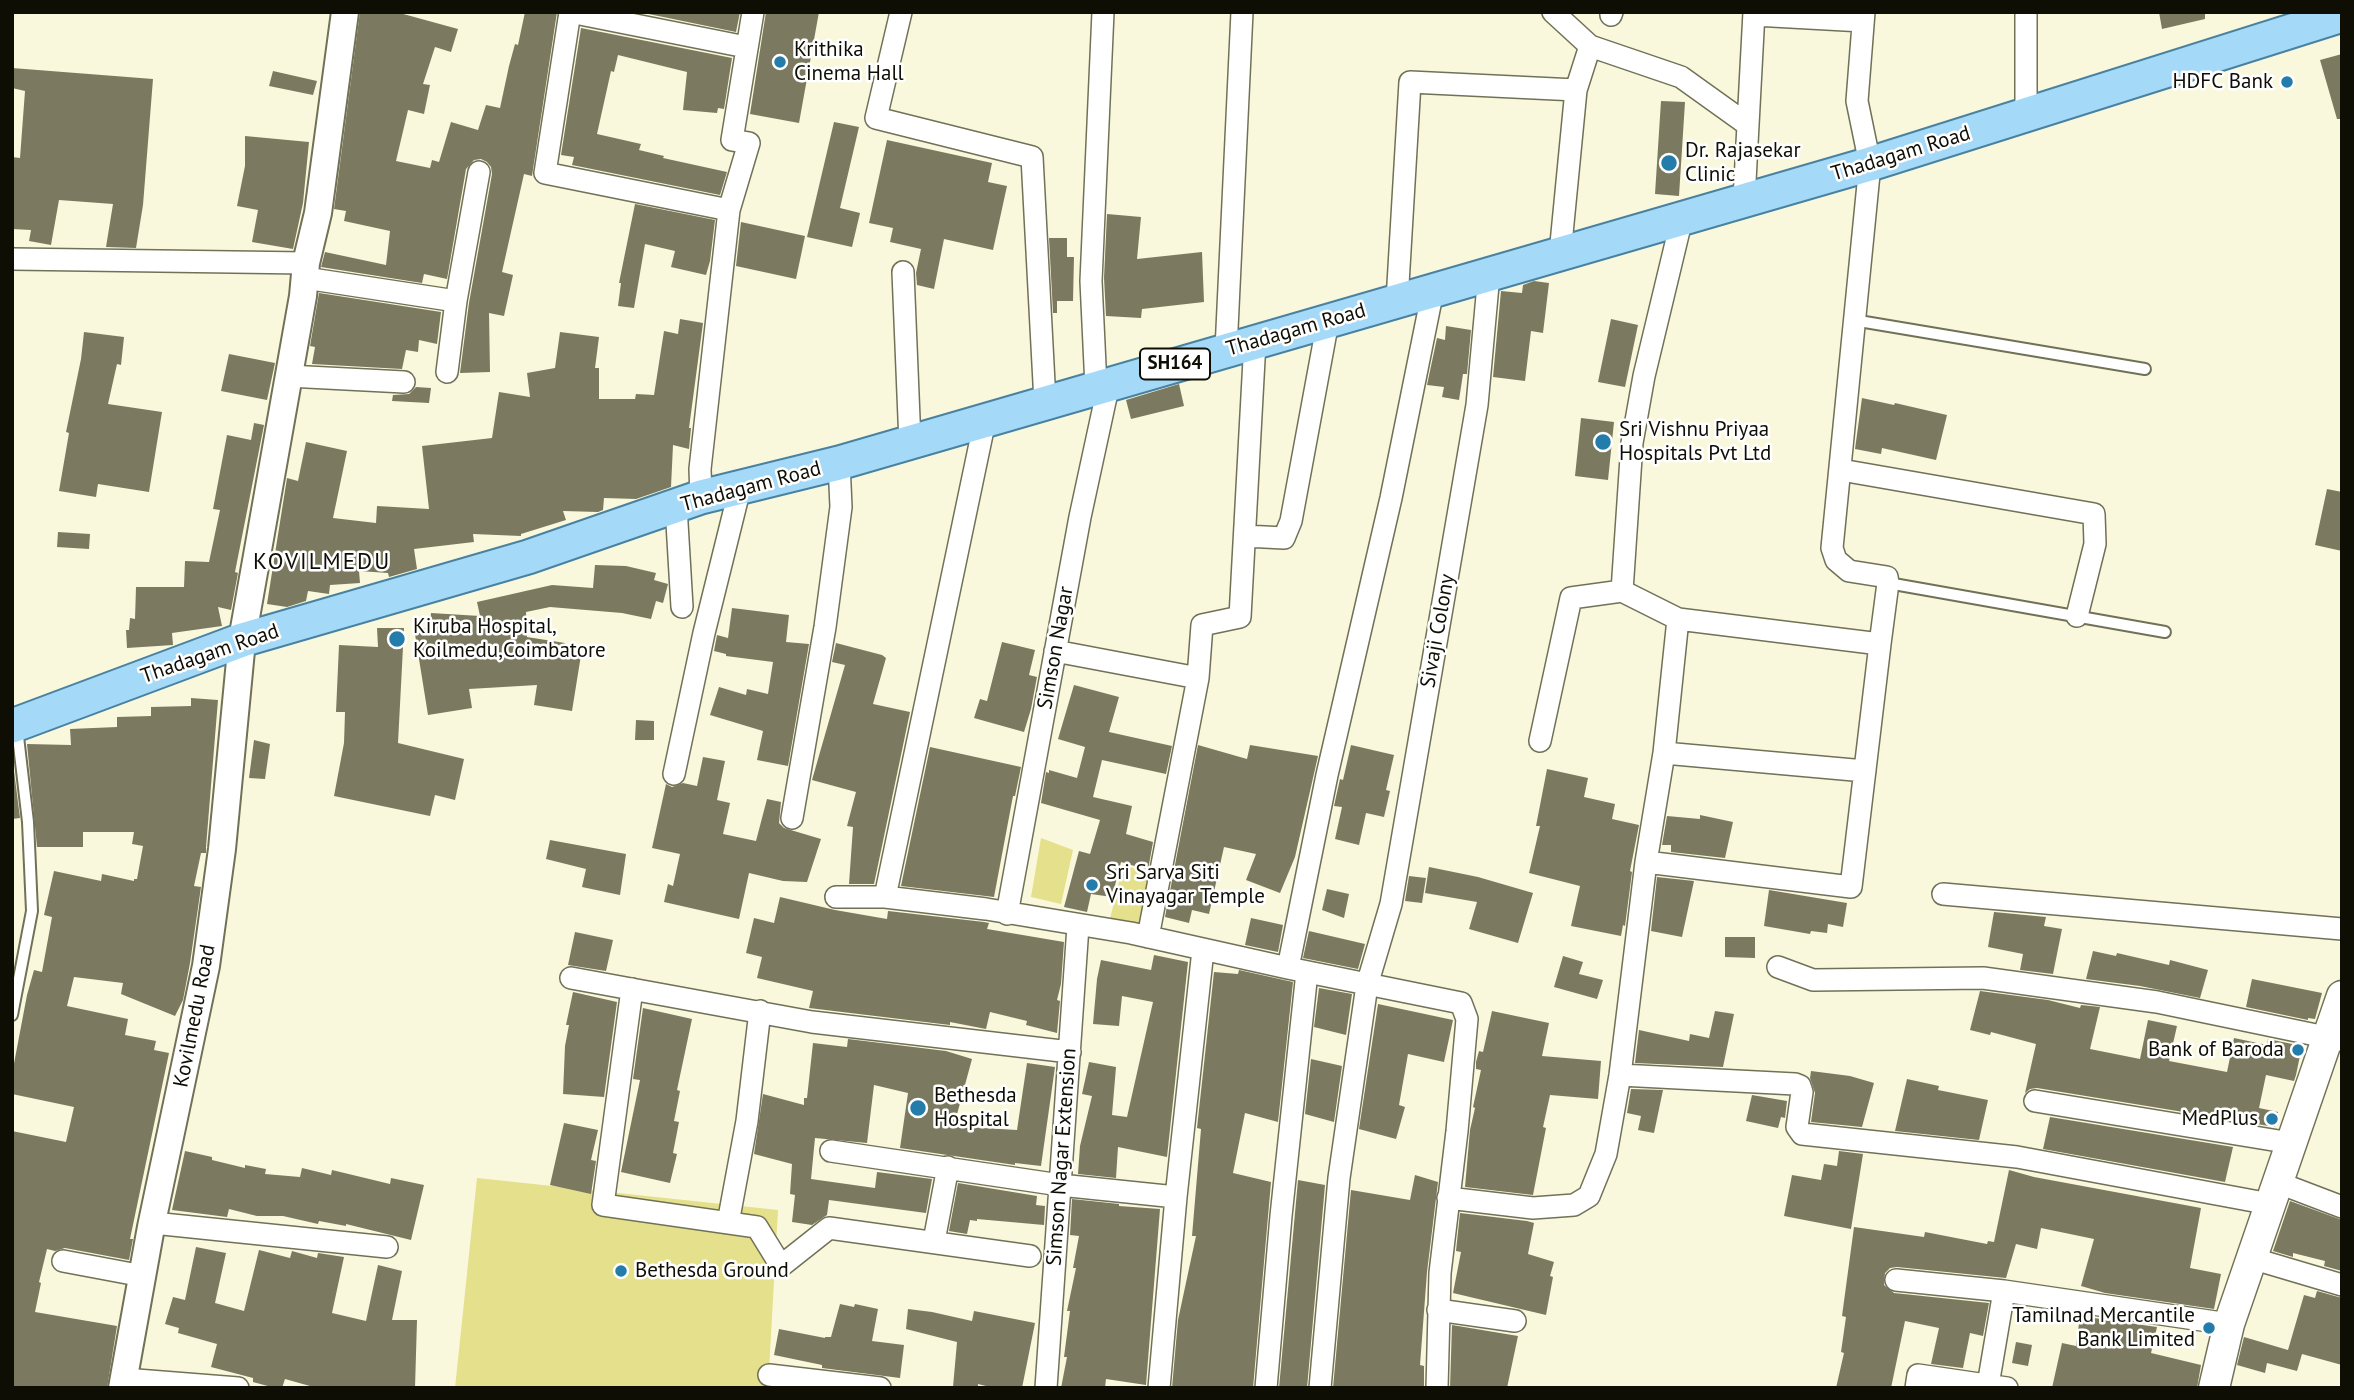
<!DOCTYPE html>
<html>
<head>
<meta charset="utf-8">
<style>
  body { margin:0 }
  #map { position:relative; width:2354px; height:1400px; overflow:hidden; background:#f9f8dc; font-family:"PT Sans",sans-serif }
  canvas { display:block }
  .frame { position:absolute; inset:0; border:14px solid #0e0e05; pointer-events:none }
</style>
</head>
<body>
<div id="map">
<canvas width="2354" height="1400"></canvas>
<div class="frame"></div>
</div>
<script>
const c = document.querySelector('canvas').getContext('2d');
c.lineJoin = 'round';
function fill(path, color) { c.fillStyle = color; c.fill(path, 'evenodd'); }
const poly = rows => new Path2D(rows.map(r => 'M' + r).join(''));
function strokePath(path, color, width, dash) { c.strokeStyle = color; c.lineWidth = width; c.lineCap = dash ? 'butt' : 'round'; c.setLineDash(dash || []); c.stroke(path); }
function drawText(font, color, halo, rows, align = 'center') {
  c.font = font + ' "PT Sans",sans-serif'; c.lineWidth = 5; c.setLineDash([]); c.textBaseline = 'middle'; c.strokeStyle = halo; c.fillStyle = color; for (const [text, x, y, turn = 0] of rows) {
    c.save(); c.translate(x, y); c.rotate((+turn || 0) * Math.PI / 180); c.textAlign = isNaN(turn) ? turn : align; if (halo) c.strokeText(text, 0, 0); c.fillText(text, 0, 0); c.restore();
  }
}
fill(poly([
  [1041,838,1073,850,1061,904,1031,897],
  [1123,865,1155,875,1144,929,1110,919],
  [477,1178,778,1210,768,1388,455,1388]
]), '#e4e08b');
fill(poly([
  [360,12,396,12,458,29,451,52,435,47,423,84,430,85,424,114,408,110,396,161,430,168,432,160,439,162,451,122,478,130,486,105,500,108,509,66,515,44,518,45,525,12,557,12,532,176,524,174,502,272,513,275,504,316,489,313,490,372,460,373,469,303,492,174,491,167,487,162,481,159,474,160,466,169,447,279,424,274,422,283,321,267,325,252,386,265,390,231,344,221,346,211,334,209],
  [639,12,740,12,736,32],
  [766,12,819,12,799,123,750,114],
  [2159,12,2205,12,2205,19,2162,29],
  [581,28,732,58,724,109,718,108,717,113,683,110,687,72,618,55,614,72,611,71,597,134,641,144,639,150,664,156,663,158,727,172,720,195,572,165,574,157,561,155],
  [2342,54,2342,119,2337,119,2320,60],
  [12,68,153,79,143,205,136,248,106,247,113,204,59,200,51,245,29,241,31,230,12,229,12,157,20,158,25,91,12,88],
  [273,71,317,81,313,95,269,86],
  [1661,101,1685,102,1679,196,1655,194],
  [834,122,859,127,840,208,860,213,852,247,807,237],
  [245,136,309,142,303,203,293,249,252,242,258,210,237,206,245,166],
  [887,140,992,163,988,182,1007,186,993,250,944,239,934,289,917,285,916,273,921,249,890,242,893,228,869,223],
  [635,204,715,220,710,261,706,275,671,267,675,251,645,244,634,308,618,306,621,283,619,283],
  [1107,214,1141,217,1137,259,1202,252,1204,302,1142,309,1141,318,1106,316,1104,278],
  [741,222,805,236,796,279,736,266],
  [1049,238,1067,238,1067,257,1074,257,1073,301,1057,301,1057,313,1053,313],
  [1534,281,1549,283,1543,333,1531,331,1525,381,1493,377,1501,291,1522,293,1523,285],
  [319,293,441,312,437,344,419,340,418,352,406,350,402,369,312,364,315,347,310,346],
  [680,319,703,323,689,428,691,428,689,449,673,445,671,487,636,499,604,498,603,510,598,512,563,511,566,520,521,534,521,536,473,534,474,542,414,549,417,569,389,577,388,573,359,571,360,583,330,585,329,594,308,591,306,601,287,607,267,604,287,478,298,481,306,442,347,451,333,518,376,523,377,506,429,509,422,446,492,438,499,392,530,397,527,373,555,368,560,332,599,337,595,368,599,368,599,399,635,399,636,394,654,395,664,331,678,334],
  [1611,319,1638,325,1625,387,1598,382],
  [1446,326,1471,330,1467,374,1463,374,1459,400,1442,397,1444,387,1427,385,1437,338,1445,340],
  [84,332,124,337,121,365,117,364,108,404,162,412,149,492,98,484,96,497,59,491,69,433,66,432,81,359],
  [229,354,275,363,267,400,221,391],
  [1179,384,1184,406,1131,419,1126,400],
  [416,387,431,388,429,403,392,401,393,395,409,394],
  [1862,398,1894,405,1895,403,1947,415,1936,460,1882,448,1881,454,1855,449],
  [1581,418,1614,422,1608,480,1575,476],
  [254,423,264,425,235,572,238,573,231,610,218,607,222,626,172,633,173,645,127,648,126,630,129,630,130,618,135,619,136,587,184,587,185,561,209,562,220,510,213,509,227,435,251,440],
  [2327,489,2342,492,2342,551,2315,545],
  [58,532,90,534,89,549,57,547],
  [595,565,626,566,656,573,654,580,668,584,663,603,656,601,651,619,622,613,550,607,526,612,527,637,565,643,563,652,581,655,572,711,534,705,537,685,469,689,472,708,428,715,414,628,430,628,431,613,480,616,477,602,552,585,593,588],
  [732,608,789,615,786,642,809,644,788,766,757,760,763,731,710,715,719,687,746,695,747,689,768,694,773,662,726,656,726,654,714,651,717,635,728,638],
  [377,628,404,628,398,743,464,759,455,800,435,795,430,816,334,796,344,743,345,712,336,712,339,645,378,647],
  [1002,642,1035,650,1029,675,1037,677,1031,709,1024,732,974,718,980,699,987,701],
  [836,643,882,655,886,658,873,704,910,712,874,884,849,884,853,827,847,826,856,792,812,780,845,665,832,662],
  [1074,685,1119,697,1109,732,1172,746,1166,774,1102,760,1093,797,1132,806,1126,834,1153,842,1148,870,1121,862,1112,897,1091,894,1087,912,1064,907,1079,851,1090,854,1100,820,1041,803,1046,772,1049,773,1049,770,1077,778,1085,747,1058,739],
  [191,698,218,700,206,847,206,853,201,853,194,886,201,887,190,963,183,1000,175,1016,121,994,123,983,74,977,67,1006,128,1019,125,1035,156,1041,154,1050,169,1053,130,1239,133,1239,129,1260,65,1248,55,1251,47,1249,39,1282,41,1283,35,1312,117,1326,107,1388,12,1388,12,1131,66,1142,74,1107,12,1094,12,1074,27,995,34,970,42,972,52,917,44,915,54,871,101,881,102,874,134,881,134,879,137,879,143,846,132,844,134,832,83,832,83,847,37,847,27,744,71,745,70,729,117,727,117,717,151,716,151,707,191,706],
  [636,720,654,721,654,740,635,740],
  [254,740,270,744,265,779,249,778],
  [1198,745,1247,759,1250,745,1318,756,1295,857,1280,893,1246,880,1256,854,1224,847,1209,914,1192,910,1189,923,1165,917],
  [1351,745,1394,755,1386,790,1390,791,1384,817,1366,813,1359,845,1335,839,1342,807,1334,806,1340,779,1343,780],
  [930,747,1021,767,1015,796,1013,796,994,897,901,886],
  [12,755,20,818,12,819],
  [703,757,725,761,717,800,730,803,723,834,756,841,767,799,781,802,779,823,784,828,821,839,807,882,783,881,749,873,739,919,664,902,668,884,673,886,680,854,652,848,666,784,672,787,683,783,697,786],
  [1547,769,1588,778,1584,797,1615,804,1612,819,1639,825,1630,871,1632,872,1625,926,1623,925,1621,936,1571,926,1580,886,1529,873,1540,826,1536,826],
  [1700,815,1733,822,1725,858,1671,852,1671,845,1662,845,1667,816,1700,819],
  [550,840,626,854,620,895,582,887,586,869,546,859],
  [1429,867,1478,877,1533,893,1518,943,1469,929,1477,902,1425,893],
  [1409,876,1426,878,1422,903,1405,901],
  [1657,877,1694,881,1682,937,1651,931],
  [1327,889,1349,894,1344,918,1322,910],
  [1769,890,1847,903,1843,927,1828,924,1827,933,1811,931,1810,934,1764,926],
  [780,897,835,910,887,919,888,911,984,922,989,923,987,929,1064,942,1061,984,1057,1000,1060,1001,1057,1033,1026,1025,1027,1021,990,1012,986,1029,950,1022,950,1025,809,1008,813,991,757,978,762,957,746,953,754,918,774,923],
  [1994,912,2046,917,2044,926,2062,929,2053,974,2020,970,2023,954,1988,947],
  [1251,918,1283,925,1278,952,1245,945],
  [1309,931,1365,944,1358,969,1303,958],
  [575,932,613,940,606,971,568,965],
  [1725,937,1755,937,1755,958,1725,957],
  [2093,951,2116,956,2117,953,2169,965,2170,960,2208,970,2200,998,2140,986,2086,979],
  [1154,955,1188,962,1167,1157,1118,1147,1116,1178,1078,1174,1080,1146,1092,1096,1082,1094,1089,1062,1116,1067,1112,1115,1127,1117,1153,1002,1122,996,1119,1026,1093,1024,1097,979,1101,960,1151,970],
  [1563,956,1583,962,1579,974,1603,980,1597,999,1554,987],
  [1239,970,1293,982,1278,1122,1245,1113,1233,1173,1271,1182,1253,1388,1172,1388,1178,1320,1196,1236,1192,1236,1201,1129,1197,1128,1214,972,1238,974],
  [2252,979,2322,993,2315,1019,2308,1018,2308,1020,2246,1007],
  [1319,988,1352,994,1346,1035,1314,1027],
  [1980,991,2048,1000,2080,1008,2081,1005,2100,1007,2090,1049,2140,1059,2148,1020,2177,1026,2169,1061,2227,1072,2234,1038,2267,1045,2268,1039,2302,1046,2296,1075,2294,1081,2266,1075,2259,1108,2278,1112,2275,1127,2037,1088,2030,1089,2025,1093,2036,1044,1991,1032,1990,1035,1970,1030],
  [573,992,617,1002,604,1097,563,1094,565,1046,569,1025,566,1025],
  [1378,1004,1453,1020,1444,1062,1408,1054,1399,1105,1405,1107,1396,1139,1359,1129],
  [643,1008,692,1019,677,1090,680,1091,674,1121,679,1122,673,1153,677,1154,670,1183,621,1172,640,1080,633,1079],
  [1492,1011,1549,1023,1542,1056,1601,1061,1598,1099,1550,1095,1543,1127,1546,1128,1533,1195,1465,1187,1470,1130,1475,1108,1473,1107,1481,1070,1476,1069,1476,1062,1479,1051,1483,1052],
  [1715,1011,1734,1014,1723,1067,1635,1063,1639,1030,1689,1041,1690,1034,1709,1038],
  [848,1039,946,1051,972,1059,956,1118,967,1119,966,1127,1017,1130,1027,1063,1055,1067,1041,1166,1015,1163,1015,1165,900,1148,908,1093,874,1085,867,1143,815,1138,811,1179,875,1188,877,1172,932,1179,926,1213,829,1200,827,1215,812,1225,792,1222,795,1195,790,1194,792,1164,754,1154,763,1094,804,1105,804,1098,807,1098,813,1043,847,1047],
  [1311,1059,1342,1066,1334,1122,1305,1114],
  [1811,1071,1850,1076,1874,1083,1862,1127,1811,1122,1815,1093,1810,1078],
  [1907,1079,1939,1086,1938,1090,1988,1100,1979,1140,1895,1131],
  [1631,1089,1663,1090,1654,1133,1638,1130,1641,1116,1627,1113],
  [1752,1095,1787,1101,1785,1118,1781,1117,1778,1128,1746,1121],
  [2050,1117,2233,1147,2225,1182,2043,1149],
  [564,1123,598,1130,591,1160,596,1161,591,1194,550,1185],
  [185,1151,212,1157,212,1160,245,1168,245,1165,266,1169,265,1174,300,1177,302,1168,331,1175,332,1170,390,1184,391,1178,424,1185,411,1240,346,1224,346,1226,319,1221,318,1224,283,1216,257,1216,229,1209,227,1217,172,1210],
  [1839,1151,1863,1154,1851,1229,1784,1216,1792,1175,1821,1180,1824,1164,1837,1166],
  [2009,1170,2034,1177,2201,1208,2190,1268,2221,1274,2214,1309,2105,1293,2081,1286,2094,1239,2041,1228,2037,1249,2016,1244,2006,1278,1897,1267,1890,1268,1885,1273,1884,1285,1894,1293,1989,1303,1983,1336,1970,1333,1963,1368,1931,1364,1939,1328,1905,1321,1891,1388,1836,1388,1844,1353,1841,1352,1846,1317,1842,1316,1854,1227,1924,1237,1925,1232,1987,1244,1988,1241,1994,1242],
  [1415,1175,1438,1182,1427,1272,1420,1365,1424,1366,1424,1388,1333,1388,1351,1190,1410,1200],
  [1298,1180,1325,1185,1307,1388,1279,1388],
  [958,1183,1037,1196,1036,1205,1045,1206,1044,1225,977,1219,977,1221,970,1220,967,1234,949,1231],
  [1072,1199,1119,1204,1119,1206,1160,1209,1146,1385,1106,1379,1105,1388,1061,1388,1067,1357,1064,1357,1070,1311,1067,1311,1076,1268,1073,1268,1079,1236,1070,1235],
  [2290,1201,2342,1220,2342,1271,2324,1266,2325,1261,2293,1253,2293,1257,2273,1251],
  [1460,1213,1527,1221,1534,1223,1528,1254,1554,1262,1550,1276,1553,1277,1546,1315,1453,1293,1461,1252,1456,1251],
  [196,1247,226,1253,215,1303,244,1311,259,1250,290,1258,292,1251,317,1258,318,1253,344,1257,332,1313,366,1321,378,1265,402,1271,392,1320,417,1320,415,1388,317,1388,285,1379,282,1388,275,1388,253,1382,253,1378,211,1367,217,1344,178,1333,179,1328,165,1324,173,1297,185,1300],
  [2317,1291,2342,1298,2342,1365,2302,1354,2297,1371,2267,1363,2265,1373,2237,1365,2244,1337,2288,1350,2304,1295,2315,1298],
  [840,1304,854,1307,855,1304,878,1309,872,1341,904,1345,900,1378,822,1368,822,1365,774,1355,779,1329,825,1338,825,1337,831,1337],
  [908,1309,932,1312,972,1321,974,1311,1035,1323,1022,1388,994,1388,978,1384,978,1388,953,1387,957,1342,906,1329],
  [2080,1316,2157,1327,2151,1353,2201,1365,2197,1388,2052,1388,2062,1343,2076,1346],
  [1452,1325,1518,1336,1507,1388,1450,1388],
  [2016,1342,2032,1345,2028,1366,2012,1363]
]), '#7b7a61');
const service = poly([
  [1853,320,2145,369],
  [1888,583,2165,632],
  [12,1015,32,911,28,822,17,728]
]);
const minor = poly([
  [570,12,545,173,729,210,700,469,701,497],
  [570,12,746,47],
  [901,12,876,118,1032,157,1045,402],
  [1553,12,1590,46,1681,77,1748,125],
  [1611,15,1612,12],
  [1754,15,1863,21],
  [2026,115,2026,12],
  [1744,200,1754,12],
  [729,210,749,143,732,140,753,12],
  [1560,254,1576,90,1590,46],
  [12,259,306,263],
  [903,272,910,443],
  [305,278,456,301],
  [1397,301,1410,82,1576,90],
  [1226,350,1242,12],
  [447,372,456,301,479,172],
  [288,376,404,382],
  [1096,387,1091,281,1103,12],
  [1841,470,2094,514,2095,544,2077,616],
  [676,506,682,607],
  [1245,536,1284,538,1291,521,1328,321],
  [1622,591,1632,443,1644,376,1682,218],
  [1055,651,1198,678],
  [1540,741,1571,598,1622,591,1678,619],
  [1664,753,1865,771],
  [674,774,704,633,740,488],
  [792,818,825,627,841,507,839,463],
  [1646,862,1851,887,1880,644],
  [1943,894,2342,929],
  [836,897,885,897,986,909,1131,933,1288,968,1461,1003,1467,1019,1457,1131,1440,1273,1437,1388],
  [885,897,985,420],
  [1007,914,1080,517,1109,383],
  [1148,937,1198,678,1202,625,1240,617,1255,341],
  [1778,967,1813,980,1983,978,2157,1002,2340,1040],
  [1288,968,1327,775,1391,498,1433,290],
  [571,978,812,1022,1070,1052],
  [632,989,603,1205,757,1227,781,1266,829,1228,1030,1256],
  [1620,1075,1795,1084,1800,1086,1802,1092,1797,1127,1802,1134,2017,1157,2270,1204],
  [2035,1101,2291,1143],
  [831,1151,1060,1185,1176,1197],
  [2279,1183,2342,1207],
  [1448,1198,1533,1208,1574,1205,1589,1196,1606,1154,1620,1075,1646,862,1664,753,1678,619,1880,644,1888,583,1887,577,1849,571,1836,560,1832,548,1870,164,1857,101,1864,12],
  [153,1223,387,1247],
  [728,1223,747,1121,760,1011],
  [934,1241,948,1167],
  [2251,1258,2342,1285],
  [63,1261,143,1276],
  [1896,1280,2004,1291,2229,1324],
  [1438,1310,1515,1321],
  [769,1375,880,1388],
  [124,1379,238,1388],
  [1988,1385,2004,1291],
  [1046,1388,1078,926],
  [1159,1388,1176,1197,1203,950],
  [1266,1388,1281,1216,1307,972],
  [1320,1388,1339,1178,1367,985,1391,904,1477,405,1489,274],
  [1916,1388,1918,1375,2007,1388]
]);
const tertiary = poly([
  [122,1388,151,1227,206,966,222,849,242,640,303,296,306,263,318,213,345,12]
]);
const secondary = poly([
  [2214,1388,2229,1324,2342,996]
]);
const primary = poly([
  [12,726,242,640,528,557,701,497,839,463,1870,164,2342,15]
]);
strokePath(service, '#717158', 14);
strokePath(minor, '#717158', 24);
strokePath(tertiary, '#717158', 30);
strokePath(secondary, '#717158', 33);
strokePath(primary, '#4982a0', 37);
strokePath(service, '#fff', 10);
strokePath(minor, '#fff', 21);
strokePath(tertiary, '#fff', 26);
strokePath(secondary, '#fff', 30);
strokePath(primary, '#a5d9f8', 33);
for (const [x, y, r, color] of [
  [780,62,7,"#247cab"],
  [2287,82,7,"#247cab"],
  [1669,163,9,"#247cab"],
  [1603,442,9,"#247cab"],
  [397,639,9,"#247cab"],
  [1092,885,7,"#247cab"],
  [2298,1050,7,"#247cab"],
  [918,1108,9,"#247cab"],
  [2272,1119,7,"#247cab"],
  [621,1271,7,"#247cab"],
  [2209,1328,7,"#247cab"]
]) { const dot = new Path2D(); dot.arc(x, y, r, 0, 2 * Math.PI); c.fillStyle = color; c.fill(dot); strokePath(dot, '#fff', 2.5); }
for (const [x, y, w] of [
  [1175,364,70]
]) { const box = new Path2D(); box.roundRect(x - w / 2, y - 15.5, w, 31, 5); c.fillStyle = '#fff'; c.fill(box); strokePath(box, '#0e0e05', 2); }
drawText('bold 19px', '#0e0e05', null, [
  ["SH164",1175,364]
]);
drawText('21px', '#0e0e05', '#fff', [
  ["Krithika",794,50],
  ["Cinema Hall",794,74],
  ["HDFC Bank",2273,82,"right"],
  ["Dr. Rajasekar",1685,151],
  ["Clinic",1685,175],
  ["Sri Vishnu Priyaa",1619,430],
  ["Hospitals Pvt Ltd",1619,454],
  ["Kiruba Hospital,",413,627],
  ["Koilmedu,Coimbatore",413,651],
  ["Sri Sarva Siti",1106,873],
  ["Vinayagar Temple",1106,897],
  ["Bank of Baroda",2284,1050,"right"],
  ["Bethesda",934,1096],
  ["Hospital",934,1120],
  ["MedPlus",2258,1119,"right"],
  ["Bethesda Ground",635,1271],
  ["Tamilnad Mercantile",2195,1316,"right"],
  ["Bank Limited",2195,1340,"right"]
], 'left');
drawText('21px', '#0e0e05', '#fff', [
  ["Thadagam Road",1901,154,-17],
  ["Thadagam Road",1296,330,-16],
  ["Thadagam Road",751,487,-15],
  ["Sivaji Colony",1438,631,-80],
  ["Simson Nagar",1056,648,-80],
  ["Thadagam Road",210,654,-19],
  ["Kovilmedu Road",195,1016,-79],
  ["Simson Nagar Extension",1062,1157,-86]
]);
c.letterSpacing = '2px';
drawText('23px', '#0e0e05', '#fff', [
  ["KOVILMEDU",322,562]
]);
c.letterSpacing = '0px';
</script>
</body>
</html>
